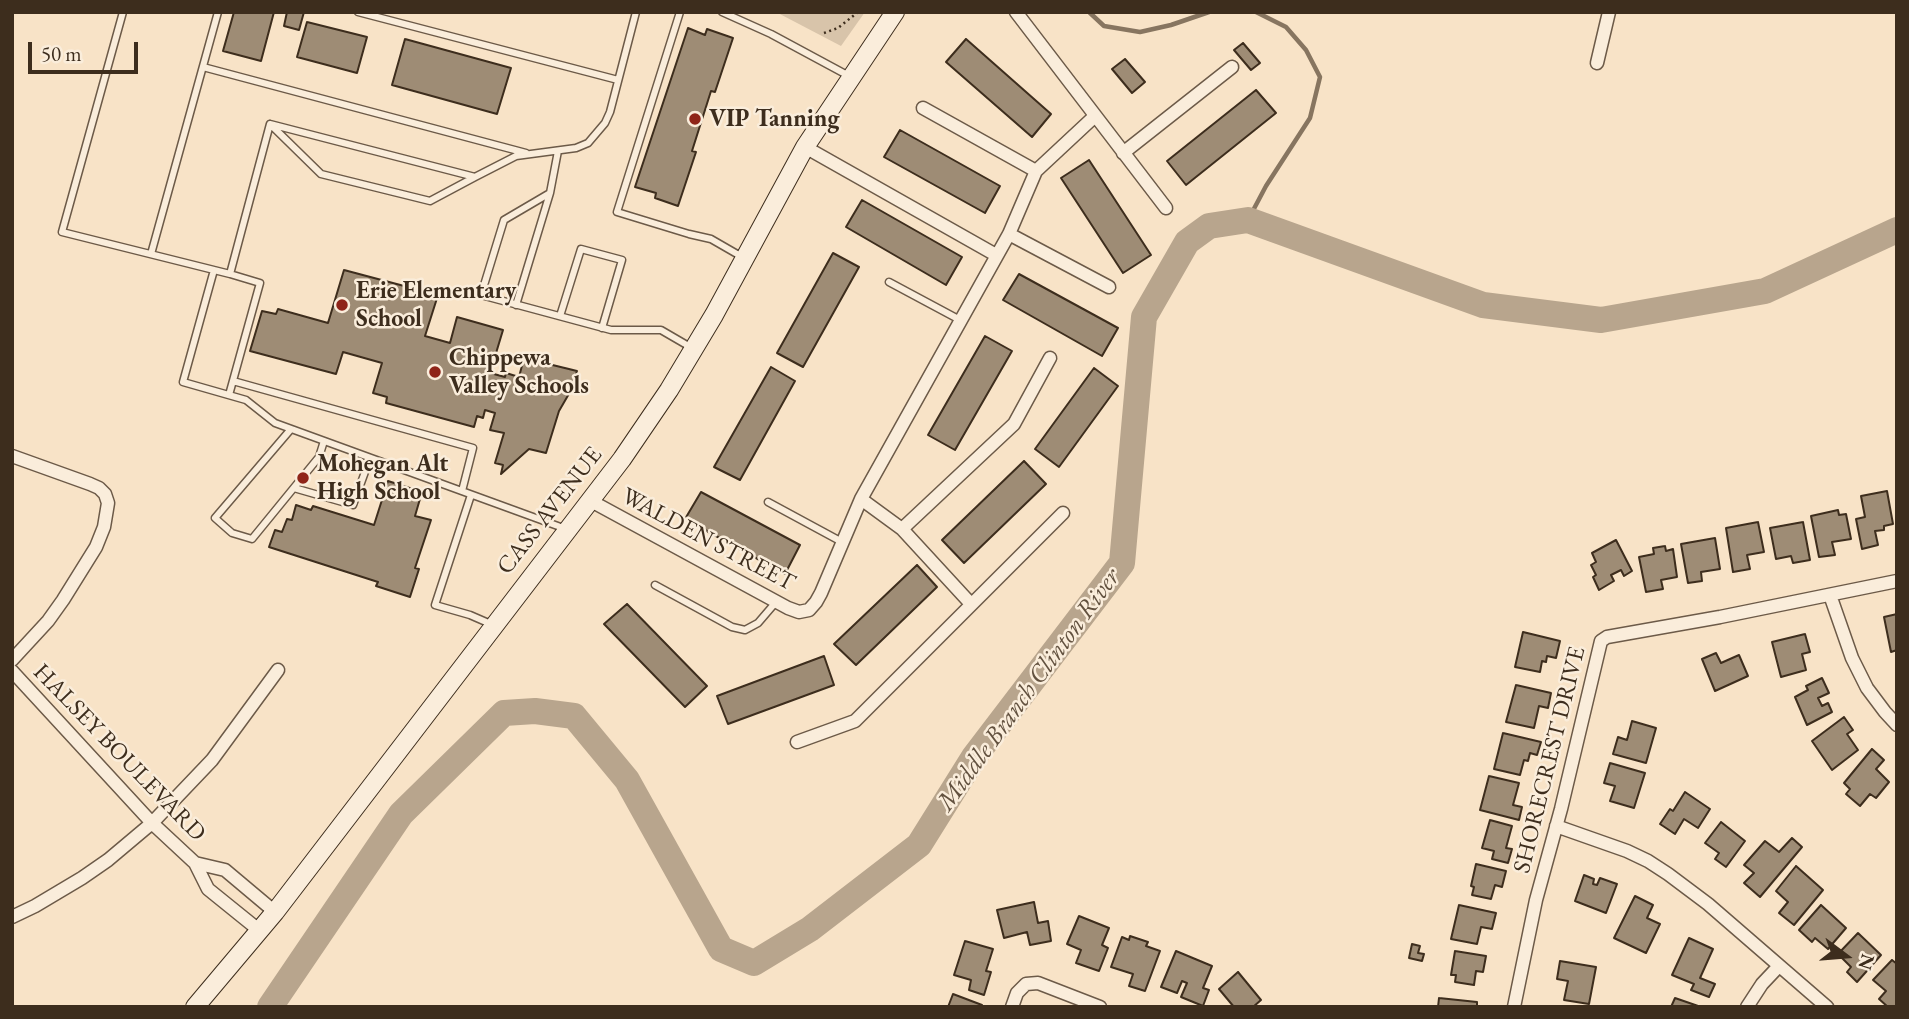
<!DOCTYPE html>
<html>
<head>
<meta charset="utf-8">
<style>
  body { margin:0 }
  #map { position:relative; width:1909px; height:1019px; overflow:hidden; background:#f8e3c7; font-family:"EB Garamond",serif }
  canvas { display:block }
  .frame { position:absolute; inset:0; border:14px solid #3d2d1d; pointer-events:none }
  .north { position:absolute; left:1811px; top:921px; width:70px; height:70px; -webkit-text-stroke:5px #faeddb; paint-order:stroke; rotate:106deg; font-size:19px; font-weight:700; line-height:28px; text-align:center; color:#3d2d1d }
  .north::after { content:''; display:block; margin:auto; width:24px; height:32px; background:#3d2d1d; clip-path:polygon(50% 0,100% 100%,50% 72%,0 100%) }
  .scale { position:absolute; left:28px; top:42px; width:110px; height:32px; box-sizing:border-box; border:4px solid #3d2d1d; border-top:0; padding-left:9px; font-size:21px; line-height:24px; white-space:nowrap; color:#3d2d1d; -webkit-text-stroke:5px #faeddb; paint-order:stroke }
</style>
</head>
<body>
<div id="map">
<canvas width="1909" height="1019"></canvas>
<div class="frame"></div>
<div class="north">N</div>
<div class="scale">50 m</div>
</div>
<script>
const c = document.querySelector('canvas').getContext('2d');
c.lineJoin = 'round';
function fill(path, color) { c.fillStyle = color; c.fill(path, 'evenodd'); }
const poly = rows => new Path2D(rows.map(r => 'M' + r).join(''));
function strokePath(path, color, width, dash) { c.strokeStyle = color; c.lineWidth = width; c.lineCap = dash ? 'butt' : 'round'; c.setLineDash(dash || []); c.stroke(path); }
function drawText(font, color, halo, rows, align = 'center') {
  c.font = font + ' "EB Garamond",serif'; c.lineWidth = 5; c.setLineDash([]); c.textBaseline = 'middle'; c.strokeStyle = halo; c.fillStyle = color; for (const [text, x, y, turn = 0] of rows) {
    c.save(); c.translate(x, y); c.rotate((+turn || 0) * Math.PI / 180); c.textAlign = isNaN(turn) ? turn : align; if (halo) c.strokeText(text, 0, 0); c.fillText(text, 0, 0); c.restore();
  }
}
fill(poly([
  [776,12,865,12,841,46]
]), '#d8c4aa');
strokePath(poly([
  [1089,12,1104,26,1140,32,1171,25,1209,12],
  [1248,220,1266,186,1310,118,1320,77,1306,50,1286,27,1256,12]
]), '#877560', 4.5);
strokePath(poly([
  [270,1007,401,814,504,713,535,711,574,716,627,780,721,949,754,963,810,929,919,845,974,757,1122,563,1144,317,1187,242,1209,226,1248,220,1483,305,1601,320,1765,291,1897,230]
]), '#b8a58d', 26);
const building = poly([
  [234,12,274,12,261,61,223,51,234,12],
  [287,12,304,12,299,30,284,26,287,12],
  [307,22,367,37,357,73,297,57,307,22],
  [688,28,705,35,707,29,733,38,715,92,711,91,692,151,696,152,678,206,655,198,656,193,635,187,688,28],
  [405,39,511,68,497,114,392,85,405,39],
  [966,39,1051,114,1032,137,946,62,966,39],
  [1243,43,1260,63,1251,70,1234,50,1243,43],
  [1125,59,1145,82,1132,93,1112,69,1125,59],
  [1256,90,1276,113,1186,185,1167,161,1256,90],
  [900,130,1000,186,985,213,884,157,900,130],
  [1089,160,1151,255,1123,273,1061,178,1089,160],
  [862,200,962,257,946,285,846,227,862,200],
  [833,253,859,267,803,367,777,353,833,253],
  [344,270,438,295,425,336,450,343,457,317,503,330,490,373,505,377,506,373,519,377,524,358,577,371,570,392,559,411,546,453,529,449,501,474,503,465,495,463,504,433,490,430,495,413,485,410,483,418,477,416,474,427,386,403,387,397,373,393,382,363,343,352,336,374,250,351,262,311,276,314,278,309,328,323,344,270],
  [1019,274,1118,328,1102,356,1003,300,1019,274],
  [985,336,1012,351,955,450,928,435,985,336],
  [771,367,795,381,740,480,714,467,771,367],
  [1094,368,1118,386,1059,467,1035,449,1094,368],
  [1024,461,1046,484,964,563,942,540,1024,461],
  [388,481,422,492,415,516,431,520,415,568,419,569,410,597,376,586,378,582,269,547,275,530,282,532,287,519,292,520,296,505,311,510,313,506,374,525,388,481],
  [1887,491,1893,524,1884,526,1884,530,1875,531,1878,545,1862,549,1856,519,1865,517,1861,496,1887,491],
  [701,492,800,545,785,574,685,519,701,492],
  [1838,510,1839,515,1846,514,1851,539,1832,542,1835,555,1819,557,1811,516,1838,510],
  [1758,522,1764,552,1747,555,1750,569,1733,572,1726,528,1758,522],
  [1803,522,1810,560,1793,563,1791,556,1776,559,1770,528,1803,522],
  [1715,538,1720,569,1701,572,1702,581,1688,583,1681,544,1715,538],
  [1616,540,1632,571,1624,576,1621,570,1611,575,1614,581,1599,590,1593,577,1596,575,1591,565,1596,562,1592,553,1616,540],
  [1665,546,1666,551,1673,549,1677,577,1661,580,1663,589,1646,592,1639,557,1654,554,1653,548,1665,546],
  [917,565,937,587,856,665,834,644,917,565],
  [627,604,707,686,685,707,604,624,627,604],
  [1897,614,1897,650,1891,652,1884,617,1897,614],
  [1523,632,1560,641,1556,658,1547,656,1546,662,1542,661,1540,672,1515,667,1523,632],
  [1805,634,1810,652,1802,654,1806,670,1781,677,1772,642,1805,634],
  [1716,653,1721,663,1739,655,1748,676,1715,691,1702,659,1716,653],
  [824,656,834,685,728,724,717,696,824,656],
  [1822,678,1829,693,1818,698,1822,706,1828,703,1832,712,1807,725,1795,697,1808,690,1806,686,1822,678],
  [1516,685,1551,693,1548,708,1539,706,1534,728,1506,722,1516,685],
  [1844,717,1853,730,1847,734,1858,750,1832,770,1812,741,1844,717],
  [1632,721,1656,728,1646,763,1613,754,1618,737,1627,740,1632,721],
  [1503,733,1541,742,1537,755,1530,753,1528,761,1524,760,1520,775,1494,769,1503,733],
  [1872,749,1884,760,1876,769,1889,782,1876,798,1870,794,1860,806,1846,794,1850,789,1844,783,1872,749],
  [1610,763,1645,773,1634,808,1610,801,1615,786,1604,783,1610,763],
  [1489,776,1519,783,1513,805,1522,807,1519,820,1480,810,1489,776],
  [1685,792,1710,809,1698,828,1684,819,1675,834,1660,824,1670,809,1673,811,1685,792],
  [1490,820,1512,826,1506,848,1512,849,1508,863,1492,859,1494,851,1482,848,1490,820],
  [1721,822,1745,841,1726,867,1715,859,1719,853,1705,843,1721,822],
  [1792,838,1802,847,1760,897,1744,883,1754,873,1744,865,1765,841,1779,852,1792,838],
  [1476,864,1506,871,1502,887,1495,885,1491,899,1472,895,1474,887,1471,886,1476,864],
  [1796,866,1823,890,1794,925,1779,913,1788,902,1776,891,1796,866],
  [1584,875,1594,879,1593,884,1597,885,1600,878,1617,884,1606,913,1575,901,1584,875],
  [1635,896,1653,905,1647,918,1660,924,1646,953,1614,938,1635,896],
  [1034,902,1038,923,1048,921,1051,941,1030,945,1027,932,1004,938,997,910,1034,902],
  [1459,905,1496,913,1492,929,1481,927,1477,944,1451,939,1459,905],
  [1821,905,1846,928,1828,949,1815,938,1812,942,1799,930,1821,905],
  [1079,916,1109,928,1102,945,1108,948,1099,971,1076,963,1081,950,1067,944,1079,916],
  [1858,933,1881,955,1857,982,1847,972,1851,967,1838,954,1858,933],
  [1130,936,1148,942,1146,946,1160,951,1145,991,1129,986,1133,974,1111,967,1122,937,1129,940,1130,936],
  [1689,938,1713,949,1700,978,1715,984,1709,997,1691,990,1694,984,1672,975,1689,938],
  [965,941,993,949,986,971,991,972,984,995,969,990,971,980,954,975,965,941],
  [1412,944,1420,946,1418,953,1424,954,1422,961,1409,958,1412,944],
  [1176,951,1212,966,1203,988,1209,990,1203,1006,1181,997,1187,983,1182,981,1177,993,1161,987,1176,951],
  [1455,951,1486,956,1483,972,1476,971,1474,985,1455,982,1456,975,1451,975,1455,951],
  [1892,960,1897,964,1897,1005,1895,1007,1888,1007,1879,999,1886,991,1873,980,1892,960],
  [1560,961,1596,967,1589,1004,1564,1000,1568,981,1557,979,1560,961],
  [1238,972,1261,1000,1253,1007,1234,1007,1219,989,1238,972],
  [953,994,982,1005,981,1007,948,1007,953,994],
  [1439,998,1477,1002,1477,1007,1438,1007,1439,998],
  [1675,998,1701,1007,1671,1007,1675,998]
]);
fill(building, '#9e8c75');
strokePath(building, '#3d2d1d', 2);
const lane = poly([
  [123,12,62,232,230,274,270,124],
  [358,12,618,80],
  [680,12,617,212,689,234,711,239,744,258],
  [722,12,771,34,849,76],
  [203,67,526,153],
  [558,151,550,193,504,220,481,295,611,330,661,330,692,348],
  [475,177,270,124,321,174,430,201,475,177,516,156,576,148,588,143,605,123,610,112,636,12],
  [151,254,218,12],
  [214,270,183,382,246,400,275,423,566,529],
  [889,282,960,320],
  [516,305,550,193],
  [560,316,581,249,622,260,602,328],
  [233,381,473,448,462,491],
  [229,395,260,283,230,274],
  [291,429,215,518,232,533,252,539,319,457,324,441],
  [294,488,353,505,370,458],
  [471,495,435,605,470,615,493,625],
  [768,502,842,542],
  [655,585,732,627,745,630,758,623,776,602]
]);
const street = poly([
  [1016,12,1166,208],
  [1597,63,1609,12],
  [923,108,1036,171],
  [805,147,996,255],
  [1123,153,1232,67],
  [1009,234,1109,287],
  [12,456,90,484,99,488,105,494,108,503,104,527,96,547,63,600,48,621,12,660],
  [861,499,902,529,971,604],
  [591,501,788,608,799,612,809,610,816,602,821,593,861,499,1009,234,1036,171,1095,116],
  [902,529,1014,424,1050,358],
  [1830,595,1852,658,1867,688,1885,712,1897,725],
  [12,671,152,823,195,863,208,889,260,931],
  [797,742,855,721,1063,513],
  [1556,826,1627,851,1648,861,1668,874,1708,904,1827,1007],
  [195,863,225,870,275,912],
  [12,917,35,906,82,878,108,860,152,823,212,760,278,670],
  [1012,1007,1017,993,1026,984,1038,983,1100,1007],
  [1514,1007,1536,900,1561,809,1601,641,1607,637,1720,617,1897,581],
  [1747,1007,1762,984,1779,966]
]);
const secondary = poly([
  [195,1007,275,912,622,459,669,390,714,315,805,147,895,12]
]);
strokePath(lane, '#6c5a48', 9);
strokePath(street, '#6c5a48', 15);
strokePath(secondary, '#3d2d1d', 20);
strokePath(poly([
  [824,33,838,28,858,12]
]), '#3d2d1d', 2.5, [2, 3.5]);
strokePath(lane, '#faeddb', 6);
strokePath(street, '#faeddb', 12);
strokePath(secondary, '#faeddb', 18);
for (const [x, y, r, color] of [
  [695,119,7,"#8f2418"],
  [342,305,7,"#8f2418"],
  [435,372,7,"#8f2418"],
  [303,478,7,"#8f2418"]
]) { const dot = new Path2D(); dot.arc(x, y, r, 0, 2 * Math.PI); c.fillStyle = color; c.fill(dot); strokePath(dot, '#faeddb', 2.5); }
drawText('bold 24px', '#3d2d1d', '#faeddb', [
  ["VIP Tanning",709,119],
  ["Erie Elementary",356,291],
  ["School",356,319],
  ["Chippewa",449,358],
  ["Valley Schools",449,386],
  ["Mohegan Alt",317,464],
  ["High School",317,492]
], 'left');
drawText('24px', '#3d2d1d', '#faeddb', [
  ["CASS AVENUE",550,511,-52],
  ["WALDEN STREET",708,540,28],
  ["HALSEY BOULEVARD",119,753,46],
  ["SHORECREST DRIVE",1550,760,-76]
]);
drawText('italic 26px', '#62513f', '#faeddb', [
  ["Middle Branch Clinton River",1029,690,-54]
]);
</script>
</body>
</html>
